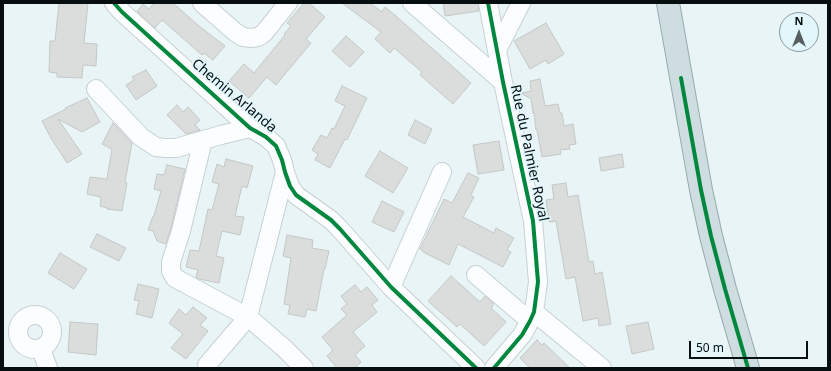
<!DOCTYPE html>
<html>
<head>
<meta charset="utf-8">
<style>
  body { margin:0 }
  #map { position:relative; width:831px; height:371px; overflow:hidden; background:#e8f4f6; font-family:"Noto Sans",sans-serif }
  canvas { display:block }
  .frame { position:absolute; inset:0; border:4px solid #070e0f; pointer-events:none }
  .north { position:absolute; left:779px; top:12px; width:40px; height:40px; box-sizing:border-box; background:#e2f7fc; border:1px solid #8a9a9d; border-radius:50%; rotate:0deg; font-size:11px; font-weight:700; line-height:16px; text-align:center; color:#070e0f }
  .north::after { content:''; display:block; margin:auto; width:14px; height:18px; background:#565e60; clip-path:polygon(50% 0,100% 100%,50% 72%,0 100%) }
  .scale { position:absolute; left:689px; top:341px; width:119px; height:18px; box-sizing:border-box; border:2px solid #070e0f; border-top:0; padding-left:5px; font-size:12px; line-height:14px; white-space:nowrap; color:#070e0f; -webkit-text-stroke:3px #e2f7fc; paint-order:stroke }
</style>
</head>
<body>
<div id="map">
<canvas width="831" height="371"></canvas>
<div class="frame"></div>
<div class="north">N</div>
<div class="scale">50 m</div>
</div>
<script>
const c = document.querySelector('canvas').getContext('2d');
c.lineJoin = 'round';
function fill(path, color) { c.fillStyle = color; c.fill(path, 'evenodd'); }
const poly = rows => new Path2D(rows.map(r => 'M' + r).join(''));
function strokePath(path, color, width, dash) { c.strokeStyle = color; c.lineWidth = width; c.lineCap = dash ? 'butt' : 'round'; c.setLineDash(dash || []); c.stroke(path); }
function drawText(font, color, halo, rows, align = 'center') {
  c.font = font + ' "Noto Sans",sans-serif'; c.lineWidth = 3.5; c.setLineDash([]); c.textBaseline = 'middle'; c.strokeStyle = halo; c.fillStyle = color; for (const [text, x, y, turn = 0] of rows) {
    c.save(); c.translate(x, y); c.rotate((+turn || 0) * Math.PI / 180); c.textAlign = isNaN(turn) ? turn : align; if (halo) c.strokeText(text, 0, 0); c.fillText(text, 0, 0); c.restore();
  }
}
const building = poly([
  [59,3,88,3,84,43,97,44,96,66,83,65,82,78,57,77,57,73,49,72,50,41,55,41,59,3],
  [154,3,173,3,199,26,225,46,213,60,204,53,202,55,162,20,155,28,137,11,143,4,149,9,154,3],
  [304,3,309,3,325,17,306,39,311,43,276,85,267,77,249,98,229,81,244,64,254,73,285,35,284,34,291,26,287,23,304,3],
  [342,3,370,3,382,12,385,7,396,16,471,83,453,104,420,75,422,72,394,48,390,53,375,39,381,32,342,3],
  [443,3,478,3,479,11,445,16,443,3],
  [546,23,564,54,548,64,546,60,530,69,514,41,546,23],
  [346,36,364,52,350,67,332,51,346,36],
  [146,70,157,86,136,100,126,85,134,80,132,77,146,70],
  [540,79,545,106,558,104,560,113,562,113,564,126,573,124,576,144,569,145,570,149,560,150,561,154,542,157,537,130,536,130,534,113,533,113,531,99,521,93,531,91,530,81,540,79],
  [342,86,367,98,347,140,345,139,330,168,315,160,318,154,312,150,321,135,327,138,332,128,334,129,345,106,335,101,342,86],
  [87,98,100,122,82,132,58,119,82,154,67,163,51,138,42,121,66,109,65,108,87,98],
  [177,105,183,112,188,107,200,120,195,125,200,130,186,134,167,115,177,105],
  [415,120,432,129,425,144,408,135,415,120],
  [113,123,132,143,125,182,127,183,122,211,107,209,107,208,100,206,101,197,87,194,90,177,107,179,112,149,102,144,113,123],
  [499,141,504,170,478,174,473,145,499,141],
  [380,151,408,168,393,193,365,176,380,151],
  [622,154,624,167,601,171,599,158,622,154],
  [226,159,253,166,247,188,242,186,235,216,244,217,240,235,222,231,216,256,224,258,219,283,199,279,196,277,198,270,186,267,190,250,199,251,208,209,212,210,219,184,212,182,217,164,224,167,226,159],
  [167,165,185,169,171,228,166,244,157,241,153,231,148,230,153,216,154,216,161,191,154,189,157,174,164,175,167,165],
  [468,173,479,178,471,195,474,197,463,217,494,233,496,228,514,238,507,250,511,252,503,267,458,244,449,265,423,252,423,251,420,249,444,199,452,203,468,173],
  [566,183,568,197,578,195,589,262,593,261,595,274,602,272,611,324,599,326,598,318,583,321,575,277,566,279,556,221,549,222,546,200,554,199,552,185,566,183],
  [382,201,404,212,394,232,372,222,382,201],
  [97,234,126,248,119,261,90,247,97,234],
  [287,235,313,240,312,248,329,251,325,269,324,269,316,311,307,309,305,317,288,314,290,305,284,304,291,258,283,256,287,235],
  [60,253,87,269,74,289,48,273,60,253],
  [451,276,480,302,485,296,494,304,491,308,506,322,484,346,460,324,457,327,428,301,451,276],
  [138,284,159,289,152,318,136,314,139,301,134,300,138,284],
  [355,285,361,292,367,287,378,300,372,305,377,312,353,332,365,346,355,355,361,362,355,368,337,368,327,356,333,350,322,337,347,315,341,309,347,304,341,296,355,285],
  [193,307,207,318,200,325,208,331,186,359,171,348,183,334,169,323,179,309,186,315,193,307],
  [70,322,98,324,96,355,68,352,70,322],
  [648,322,654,349,632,354,626,326,648,322],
  [537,340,542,345,544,343,570,368,530,368,520,358,537,340]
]);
fill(building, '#dadddb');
strokePath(building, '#c4c7c5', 1);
const minor = poly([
  [114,3,122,12,250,128,266,137,276,146,282,160,285,172,290,186,296,195,331,220,340,229,391,287,476,368],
  [202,3,235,32,243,37,251,38,258,37,264,33,288,3],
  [412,3,503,82],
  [488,3,503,82,533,221,538,282,534,312,530,321,522,335,494,368],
  [497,50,521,3],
  [96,89,141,137,156,147,165,148,176,148,221,135,250,128],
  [203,140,181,231,171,262,171,271,173,275,175,278,248,317,285,349,304,368],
  [476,275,530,321],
  [391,287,442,172],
  [534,312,602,368],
  '18 332a17 17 0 1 1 34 0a17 17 0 1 1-34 0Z',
  [41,349,48,368],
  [207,365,248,317,285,172]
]);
const highway = poly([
  [668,3,701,190,711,236,725,289,748,368]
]);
strokePath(minor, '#c7d0d2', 20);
strokePath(highway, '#95a9ad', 24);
strokePath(minor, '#fcfdfe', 18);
strokePath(highway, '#cedde0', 22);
strokePath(poly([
  [114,3,122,12,250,128,266,137,276,146,282,160,285,172,290,186,296,195,331,220,340,229,391,287,476,368],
  [488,3,503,82,533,221,538,282,534,312,530,321,522,335,494,368],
  [681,78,701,190,711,236,725,289,748,368]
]), '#00873e', 4);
drawText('14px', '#070e0f', '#e2f7fc', [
  ["Chemin Arlanda",234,96,40],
  ["Rue du Palmier Royal",529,153,78]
]);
</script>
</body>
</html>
